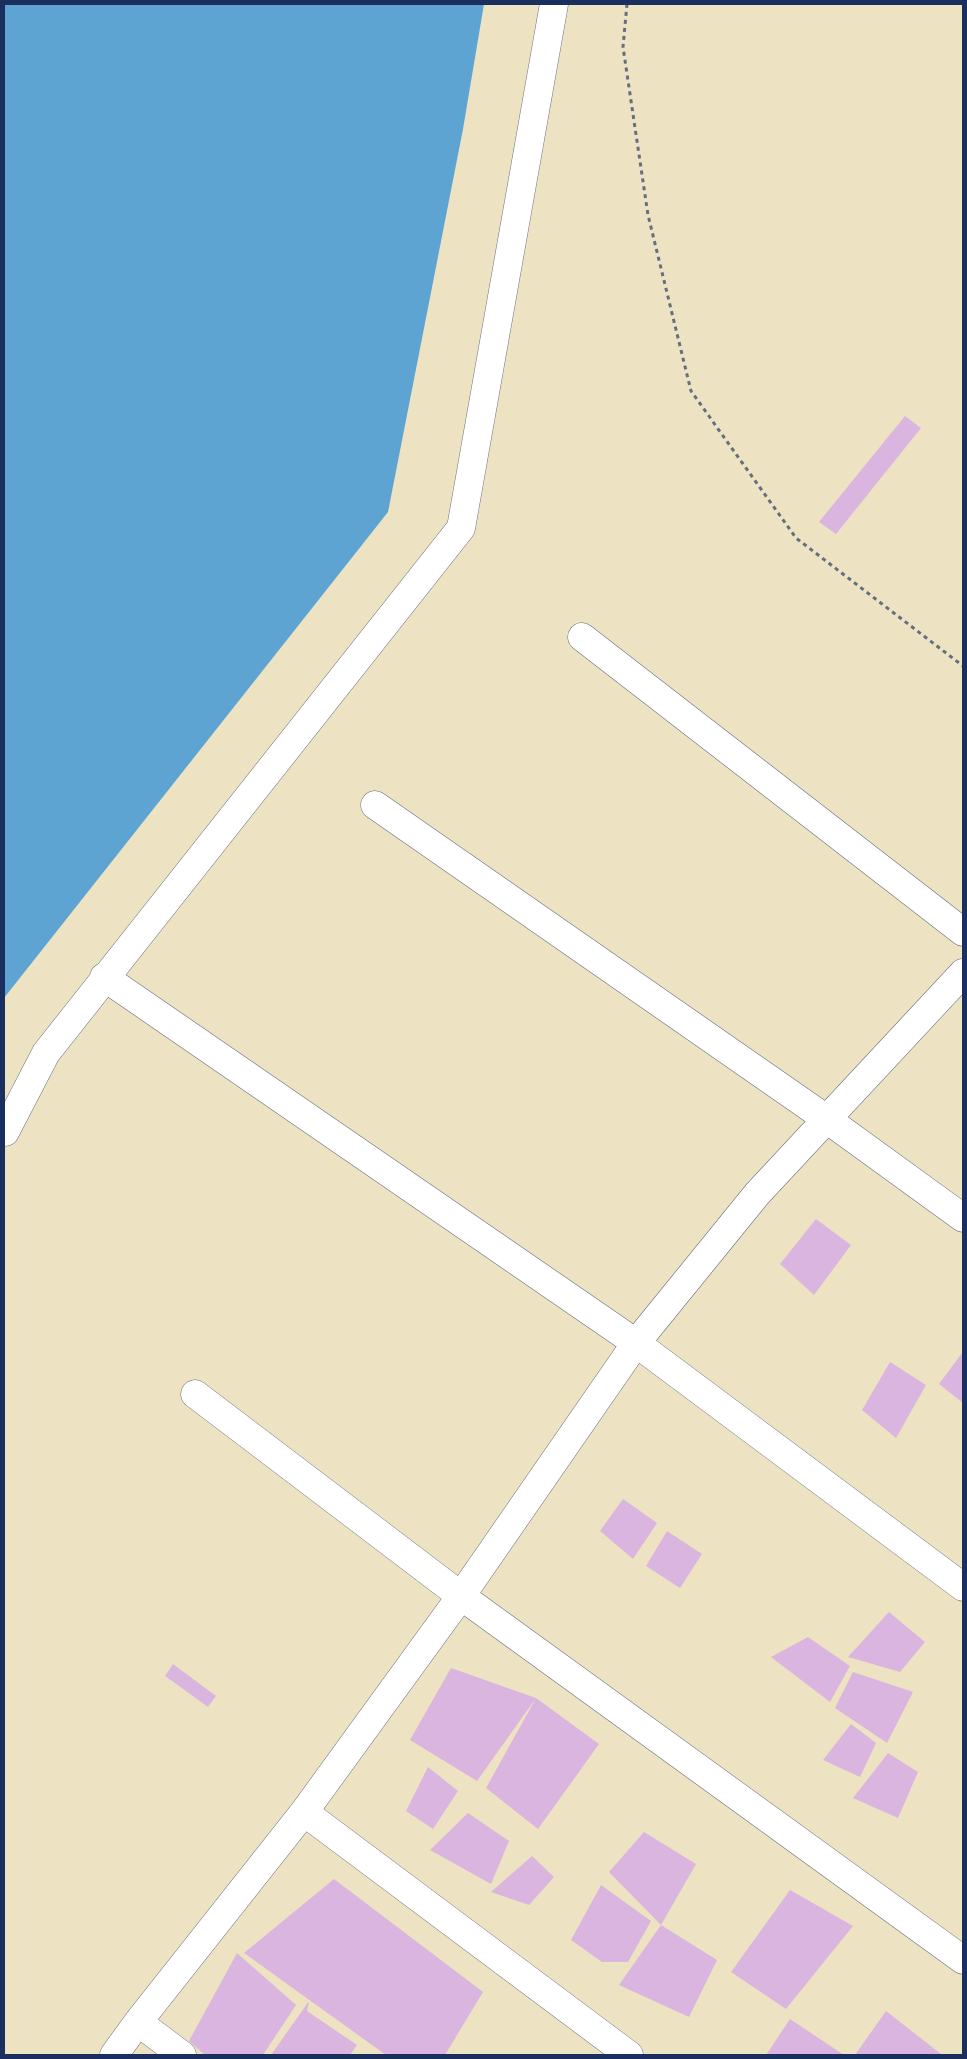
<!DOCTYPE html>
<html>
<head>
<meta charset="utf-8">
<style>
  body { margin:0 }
  #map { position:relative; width:967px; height:2059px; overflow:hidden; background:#ede3c2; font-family:Sriracha,sans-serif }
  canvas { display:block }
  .frame { position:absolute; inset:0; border:5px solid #1b2f5e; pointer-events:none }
</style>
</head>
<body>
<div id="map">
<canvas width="967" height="2059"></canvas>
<div class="frame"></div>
</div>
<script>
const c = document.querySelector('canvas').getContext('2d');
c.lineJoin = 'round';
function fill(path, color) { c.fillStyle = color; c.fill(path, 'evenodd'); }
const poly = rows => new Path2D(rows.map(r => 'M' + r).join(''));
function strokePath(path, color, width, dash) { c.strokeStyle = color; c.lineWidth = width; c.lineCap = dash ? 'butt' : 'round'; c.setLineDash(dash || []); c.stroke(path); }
fill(poly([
  [4,4,484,4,463,129,388,512,4,998]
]), '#5da4d3');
fill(poly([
  [905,416,921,428,836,534,819,522],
  [816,1219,851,1245,814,1295,780,1264],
  [962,1353,963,1354,963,1403,939,1384],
  [890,1362,926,1385,896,1438,862,1410],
  [623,1499,657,1523,633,1559,600,1531],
  [667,1531,702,1554,680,1588,646,1566],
  [889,1612,925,1642,900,1672,848,1657],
  [808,1637,850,1666,830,1702,771,1657],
  [173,1664,216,1696,208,1707,165,1676],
  [451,1668,536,1698,599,1744,538,1829,486,1788,536,1698,477,1781,410,1740],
  [853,1672,913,1692,887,1743,835,1708],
  [851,1724,876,1743,860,1777,823,1760],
  [888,1753,918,1772,898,1818,853,1798],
  [428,1767,458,1791,433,1829,406,1811],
  [468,1813,509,1841,491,1884,430,1850],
  [644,1832,696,1864,661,1925,609,1872],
  [532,1856,554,1877,529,1905,491,1892],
  [334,1879,483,1992,445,2055,386,2055,244,1953],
  [601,1885,651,1921,628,1962,602,1962,571,1940],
  [790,1890,853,1926,786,2009,731,1972],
  [661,1925,717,1960,689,2017,619,1985],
  [237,1953,296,2005,263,2055,205,2055,189,2041],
  [309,2001,307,2011,357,2045,350,2055,271,2055],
  [886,2011,941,2054,940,2055,855,2055],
  [790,2019,844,2055,766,2055]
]), '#dab5df');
const minor = poly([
  [582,637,963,932],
  [375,805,828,1120,963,1218],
  [104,977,636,1343,963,1587],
  [5,1132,46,1053,461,528,554,4],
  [195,1394,461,1596,963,1960],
  [304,1812,629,2055],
  [138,2022,182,2055],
  [114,2055,138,2022,304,1812,461,1596,636,1343,757,1194,963,973]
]);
strokePath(minor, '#646e81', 29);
strokePath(poly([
  [627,4,623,47,648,215,691,391,796,538,963,666]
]), '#646e81', 3, [4, 4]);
strokePath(minor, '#fff', 28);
</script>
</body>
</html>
